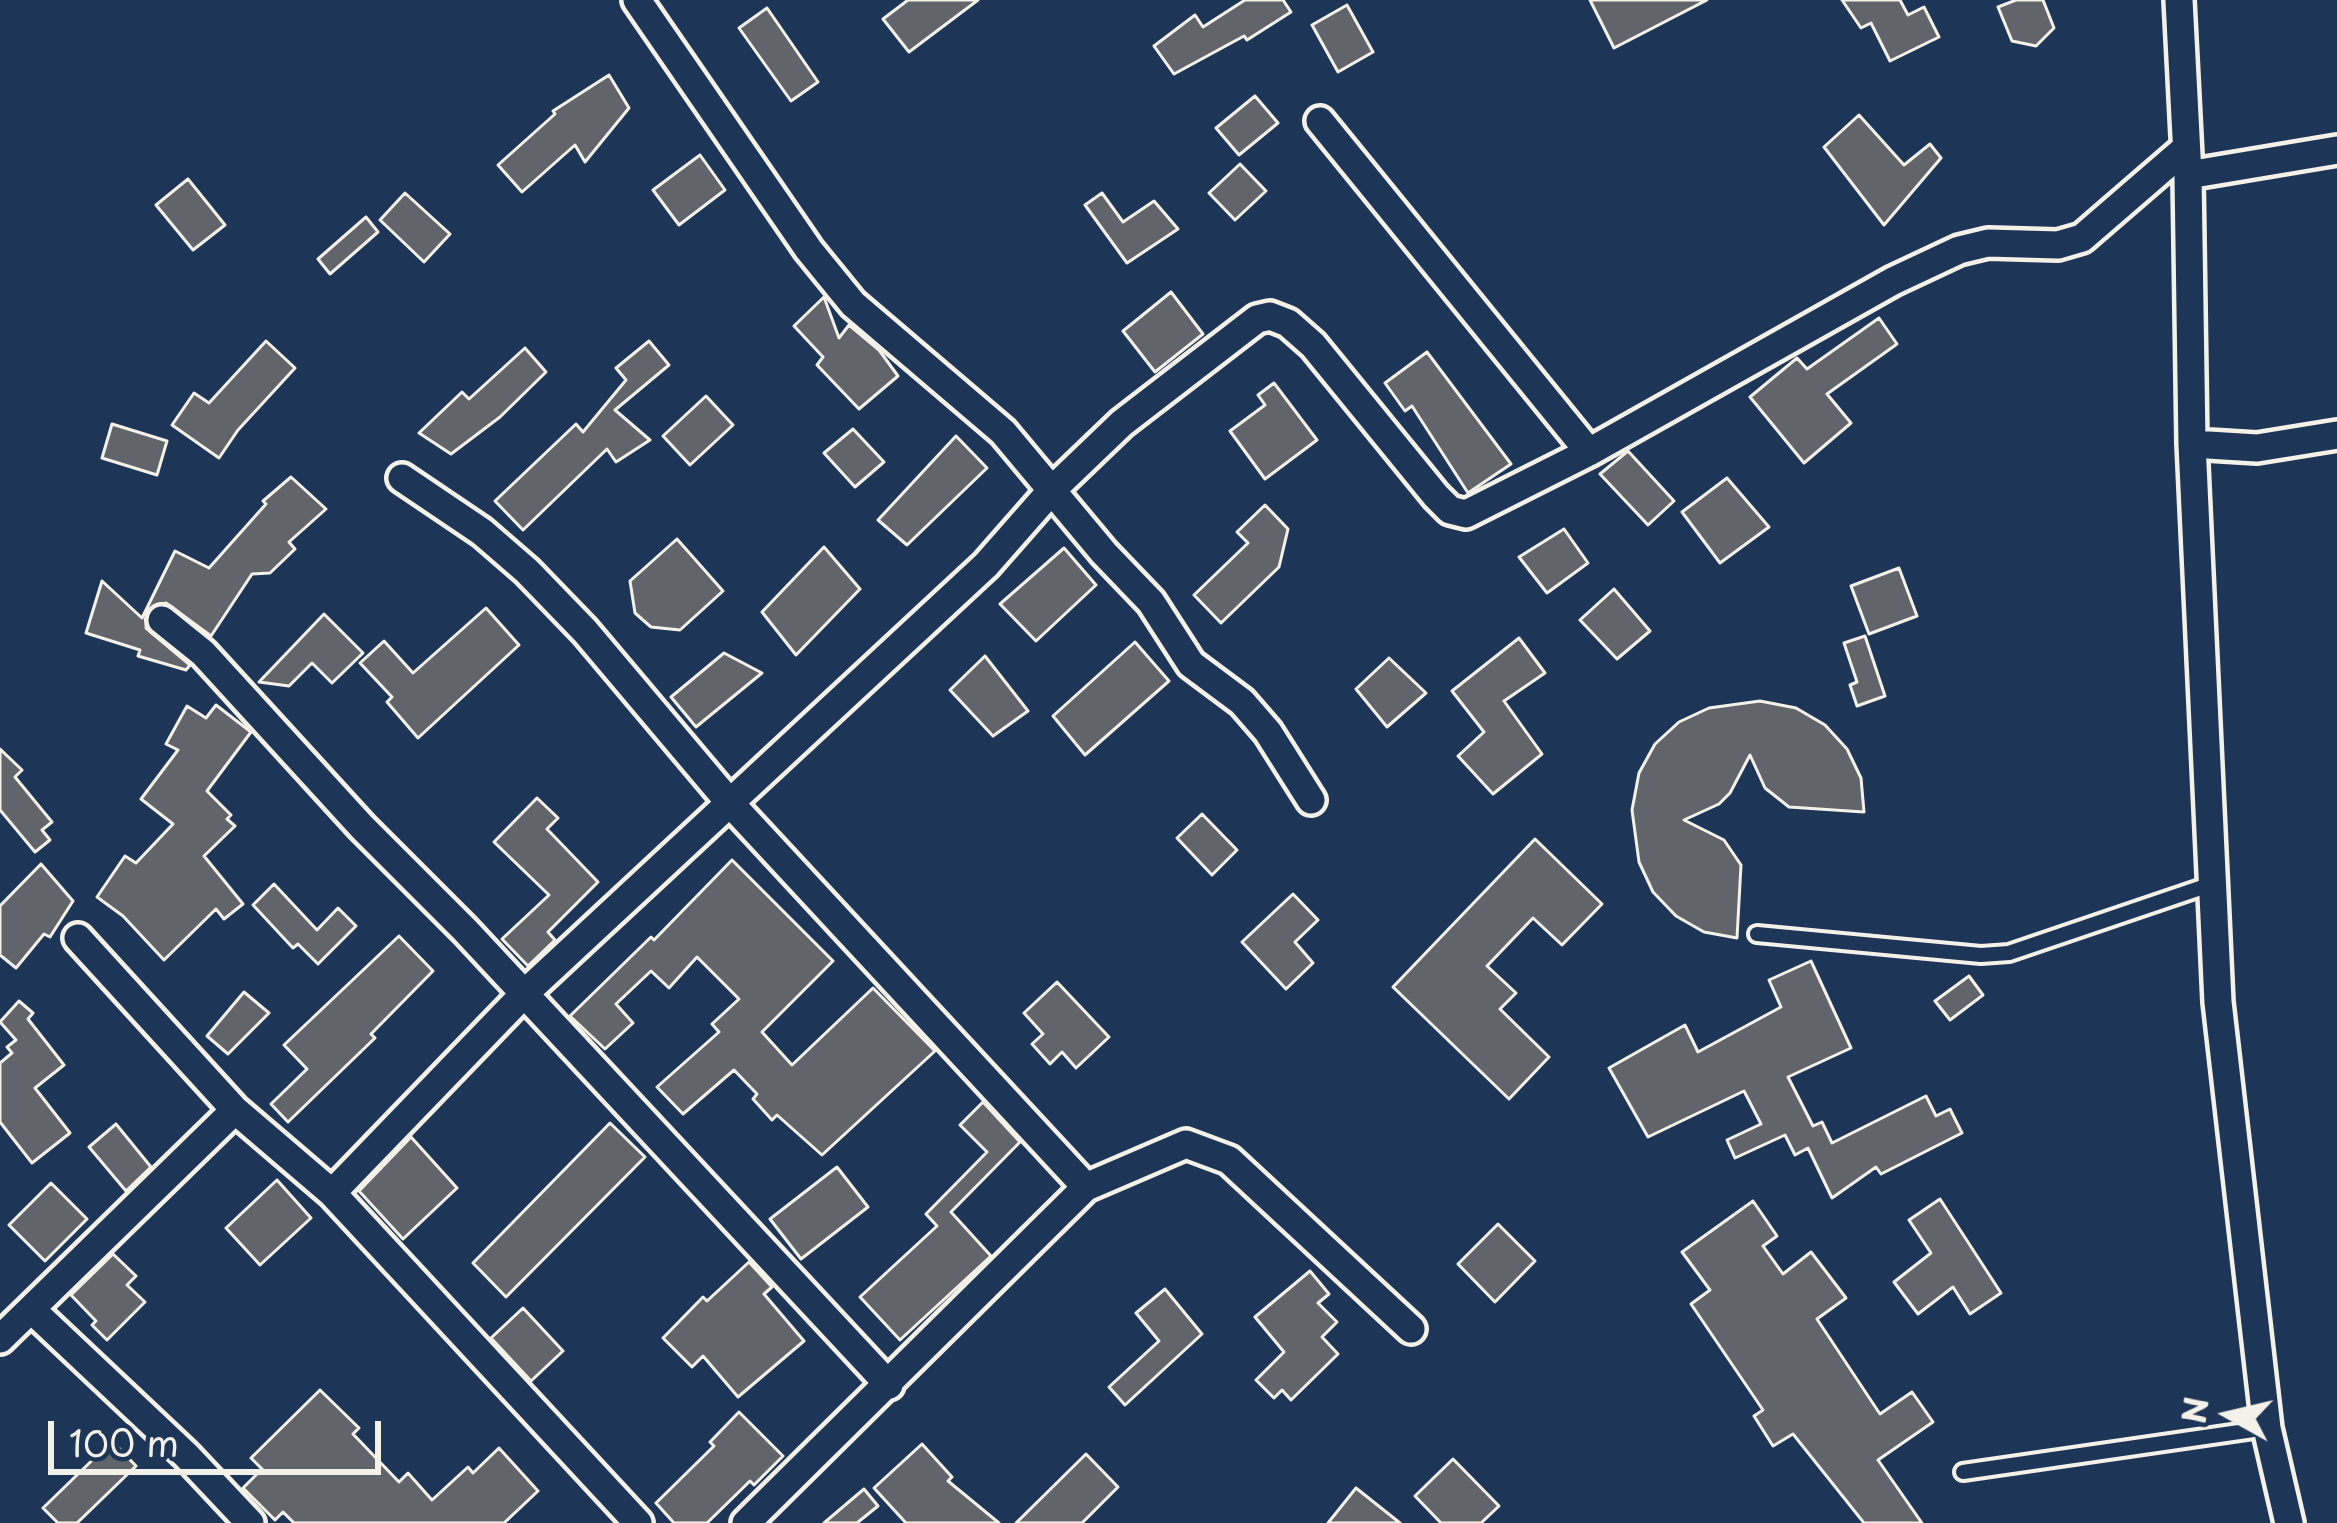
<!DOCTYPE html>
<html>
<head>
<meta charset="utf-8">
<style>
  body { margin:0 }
  #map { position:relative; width:2337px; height:1523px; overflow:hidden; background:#1d3557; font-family:"Playpen Sans",sans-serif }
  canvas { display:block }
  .north { position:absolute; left:2169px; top:1355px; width:120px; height:120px; -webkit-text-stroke:9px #1d3557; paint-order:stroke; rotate:278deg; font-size:33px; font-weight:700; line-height:48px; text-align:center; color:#f4f1e8 }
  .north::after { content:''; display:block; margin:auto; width:42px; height:54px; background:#f4f1e8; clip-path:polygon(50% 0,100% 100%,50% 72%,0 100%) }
  .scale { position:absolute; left:48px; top:1421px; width:333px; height:54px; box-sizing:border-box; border:6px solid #f4f1e8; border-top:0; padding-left:15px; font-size:36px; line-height:42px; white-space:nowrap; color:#f4f1e8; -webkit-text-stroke:9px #1d3557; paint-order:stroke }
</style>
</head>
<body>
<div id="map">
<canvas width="2337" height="1523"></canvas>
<div class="north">N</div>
<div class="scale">100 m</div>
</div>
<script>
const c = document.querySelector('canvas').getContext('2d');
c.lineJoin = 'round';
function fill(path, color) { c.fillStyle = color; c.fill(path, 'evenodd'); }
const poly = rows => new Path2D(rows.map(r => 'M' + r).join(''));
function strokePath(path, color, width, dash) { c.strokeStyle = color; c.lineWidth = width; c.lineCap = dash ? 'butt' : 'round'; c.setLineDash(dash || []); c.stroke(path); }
const building = poly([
  [908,0,978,0,909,52,883,19,908,0],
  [1245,0,1283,0,1291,12,1247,40,1244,36,1174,74,1154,46,1195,15,1203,27,1245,0],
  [1590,0,1707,0,1614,48,1590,0],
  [1842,0,1900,0,1908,15,1924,7,1939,37,1890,61,1871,23,1861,28,1842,0],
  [2016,0,2043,0,2054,28,2036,46,2012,41,1998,7,2016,0],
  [1347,5,1373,52,1338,72,1312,25,1347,5],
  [767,8,818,82,791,101,739,28,767,8],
  [609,75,629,108,585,162,575,145,522,192,498,165,555,114,553,111,609,75],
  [1255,96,1278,123,1239,155,1216,128,1255,96],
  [1859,115,1904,165,1930,144,1941,158,1884,225,1824,147,1859,115],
  [700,155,725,190,679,225,653,190,700,155],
  [1240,164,1266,191,1235,220,1209,193,1240,164],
  [188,179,225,225,193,250,156,205,188,179],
  [405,193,450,234,424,262,380,220,405,193],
  [1102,193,1123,222,1154,201,1178,229,1127,263,1085,205,1102,193],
  [366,217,378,232,330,274,318,259,366,217],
  [1171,292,1203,334,1155,372,1123,331,1171,292],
  [824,297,839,338,849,325,879,350,898,376,859,409,817,365,823,357,794,326,824,297],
  [1879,318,1897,344,1827,394,1851,423,1804,463,1750,397,1797,358,1807,369,1879,318],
  [266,341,295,368,238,430,219,458,172,425,194,393,209,403,266,341],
  [649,341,669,365,615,410,650,440,616,462,607,449,523,530,495,501,576,424,583,432,626,380,616,368,649,341],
  [525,348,546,372,500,417,451,454,419,433,462,392,469,399,525,348],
  [1427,352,1511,464,1468,493,1412,406,1405,411,1385,383,1427,352],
  [1274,383,1317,440,1265,479,1230,431,1265,405,1258,395,1274,383],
  [706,396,733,425,690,465,663,436,706,396],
  [112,424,167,441,157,475,102,458,112,424],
  [853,429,884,462,855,487,824,453,853,429],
  [956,436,987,468,907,545,878,520,956,436],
  [1628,451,1674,501,1648,525,1600,474,1628,451],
  [291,477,326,509,289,542,295,549,270,573,252,574,211,636,166,603,147,610,146,628,190,665,186,670,138,656,140,650,86,633,102,581,142,618,175,551,209,568,266,504,263,501,291,477],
  [1727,478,1769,527,1720,563,1682,512,1727,478],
  [1265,505,1288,529,1279,567,1221,623,1194,595,1248,543,1237,532,1265,505],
  [1564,529,1588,563,1547,593,1519,557,1564,529],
  [677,539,723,591,680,630,651,627,635,613,630,581,677,539],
  [824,547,860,589,796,655,762,612,824,547],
  [1064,548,1096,585,1036,641,1000,604,1064,548],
  [1899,568,1917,616,1869,634,1851,586,1899,568],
  [1614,589,1650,631,1617,659,1580,620,1614,589],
  [486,608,519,645,418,738,387,702,392,697,360,663,384,641,413,673,486,608],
  [324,614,363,653,332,683,312,663,289,686,259,682,324,614],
  [1865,636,1885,696,1857,706,1850,685,1857,682,1844,643,1865,636],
  [1519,638,1545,673,1504,701,1542,754,1493,794,1458,756,1484,732,1452,691,1519,638],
  [1135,642,1169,681,1085,755,1053,716,1135,642],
  [724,653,762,673,696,727,671,697,724,653],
  [985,656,1028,711,993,736,950,690,985,656],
  [1389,658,1426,693,1387,727,1356,689,1389,658],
  [1760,701,1796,708,1825,725,1847,749,1861,778,1864,812,1789,807,1765,788,1750,755,1730,793,1719,804,1684,820,1724,840,1741,865,1737,938,1704,932,1676,916,1653,892,1639,862,1632,810,1639,773,1655,744,1679,722,1709,708,1760,701],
  [216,705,251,732,207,791,231,815,227,819,235,826,204,856,243,904,224,919,216,909,164,960,123,916,97,897,125,856,136,863,173,824,141,799,178,750,166,744,187,706,206,718,216,705],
  [0,749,22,770,15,777,52,822,42,830,50,840,35,852,0,810,0,749],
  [537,798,558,818,547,829,598,882,548,932,555,940,528,966,502,939,549,895,494,842,537,798],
  [1202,814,1237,850,1212,875,1177,838,1202,814],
  [1535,839,1602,904,1562,945,1533,918,1487,966,1516,993,1500,1009,1549,1057,1509,1099,1393,987,1535,839],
  [732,860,833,961,762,1032,792,1065,873,988,935,1051,822,1155,777,1115,772,1120,753,1099,757,1094,734,1070,683,1114,657,1087,719,1032,712,1024,739,999,697,957,669,988,651,971,616,1004,633,1023,605,1049,570,1016,651,937,654,940,732,860],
  [41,864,73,901,50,937,44,934,16,968,0,955,0,906,41,864],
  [274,884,317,930,338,908,356,926,318,964,298,944,293,948,253,905,274,884],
  [1293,894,1318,920,1295,942,1313,963,1286,989,1242,942,1293,894],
  [399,936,433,971,371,1034,375,1038,288,1122,271,1104,307,1069,284,1045,399,936],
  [1811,961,1851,1048,1788,1077,1813,1126,1822,1122,1832,1143,1926,1096,1936,1116,1950,1109,1962,1133,1881,1174,1876,1167,1832,1198,1808,1148,1795,1155,1785,1135,1735,1158,1727,1140,1761,1124,1744,1091,1648,1137,1609,1068,1685,1025,1698,1052,1781,1007,1769,980,1811,961],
  [1969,976,1983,995,1950,1020,1935,1001,1969,976],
  [1057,982,1109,1037,1076,1068,1062,1052,1050,1064,1032,1044,1043,1034,1024,1013,1057,982],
  [244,992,269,1013,228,1054,207,1036,244,992],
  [19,1001,33,1013,28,1019,64,1065,35,1088,70,1133,32,1163,0,1122,0,1063,12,1053,7,1047,16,1040,0,1022,19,1001],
  [983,1102,1020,1142,951,1212,991,1256,900,1340,860,1297,937,1226,926,1214,987,1152,960,1125,983,1102],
  [610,1123,645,1157,506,1297,473,1263,610,1123],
  [116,1124,151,1167,126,1191,89,1147,116,1124],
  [411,1137,457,1188,403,1239,359,1191,411,1137],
  [837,1167,868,1207,801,1259,770,1219,837,1167],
  [277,1180,311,1218,260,1265,226,1228,277,1180],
  [51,1183,87,1219,45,1261,9,1225,51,1183],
  [1940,1199,2001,1293,1970,1314,1953,1287,1918,1314,1894,1282,1931,1253,1909,1220,1940,1199],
  [1753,1201,1777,1236,1763,1246,1783,1274,1811,1252,1846,1298,1817,1319,1880,1414,1912,1392,1933,1422,1878,1460,1922,1523,1864,1523,1793,1434,1773,1446,1754,1416,1763,1410,1691,1304,1710,1290,1682,1252,1753,1201],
  [1498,1224,1535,1261,1495,1302,1458,1264,1498,1224],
  [113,1254,136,1276,127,1285,145,1302,107,1340,92,1325,96,1321,71,1295,113,1254],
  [749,1262,772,1287,764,1294,804,1341,738,1397,703,1356,692,1367,663,1338,703,1297,707,1301,749,1262],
  [1310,1271,1329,1294,1318,1303,1337,1322,1322,1337,1338,1354,1291,1400,1282,1390,1274,1398,1256,1380,1284,1352,1255,1317,1310,1271],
  [1165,1289,1202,1334,1125,1405,1109,1387,1159,1341,1136,1313,1165,1289],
  [523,1308,563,1351,531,1381,491,1338,523,1308],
  [320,1390,359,1428,353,1434,399,1482,408,1473,432,1500,468,1467,473,1473,499,1448,538,1491,504,1523,294,1523,283,1512,275,1520,243,1488,262,1469,251,1458,320,1390],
  [739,1412,783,1456,754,1485,750,1481,707,1523,674,1523,656,1503,714,1446,710,1442,739,1412],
  [112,1441,136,1466,77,1523,58,1523,43,1508,112,1441],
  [922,1444,952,1477,948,1481,999,1523,906,1523,874,1488,922,1444],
  [1086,1454,1118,1487,1082,1523,1016,1523,1086,1454],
  [1453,1459,1499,1506,1481,1523,1441,1523,1415,1496,1453,1459],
  [1356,1488,1400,1523,1328,1523,1356,1488],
  [864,1489,878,1506,857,1523,824,1523,864,1489]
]);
fill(building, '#62646c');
strokePath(building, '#f4f1e8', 3);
const lane = poly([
  [1757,934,1981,955,2009,953,2212,884],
  [1963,1472,2267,1428]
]);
const street = poly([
  [637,0,809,250,853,304,1003,432,1104,553,1151,602,1191,664,1242,702,1268,732,1311,800],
  [2179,0,2188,175,2192,444,2218,1002,2267,1428,2289,1523],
  [1320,121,1589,452],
  [2188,175,2337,150],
  [2192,444,2257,448,2337,435],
  [402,478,482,532,527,571,585,631,730,803,1086,1187,746,1523],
  [162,620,203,653,362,827,465,930,889,1385],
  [78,938,235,1110,332,1193,524,994,986,565,1051,491,1122,423,1257,319,1270,316,1288,323,1313,345,1436,496,1450,510,1466,514,1589,452,1893,281,1959,250,1988,243,2058,245,2082,238,2185,149],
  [1086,1187,1186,1144,1229,1160,1411,1329],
  [332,1193,638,1523],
  [31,1309,186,1455,250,1523],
  [0,1339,235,1110]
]);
strokePath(lane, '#f4f1e8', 22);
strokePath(street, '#f4f1e8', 36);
strokePath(lane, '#1d3557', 14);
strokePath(street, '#1d3557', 27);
</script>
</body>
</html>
